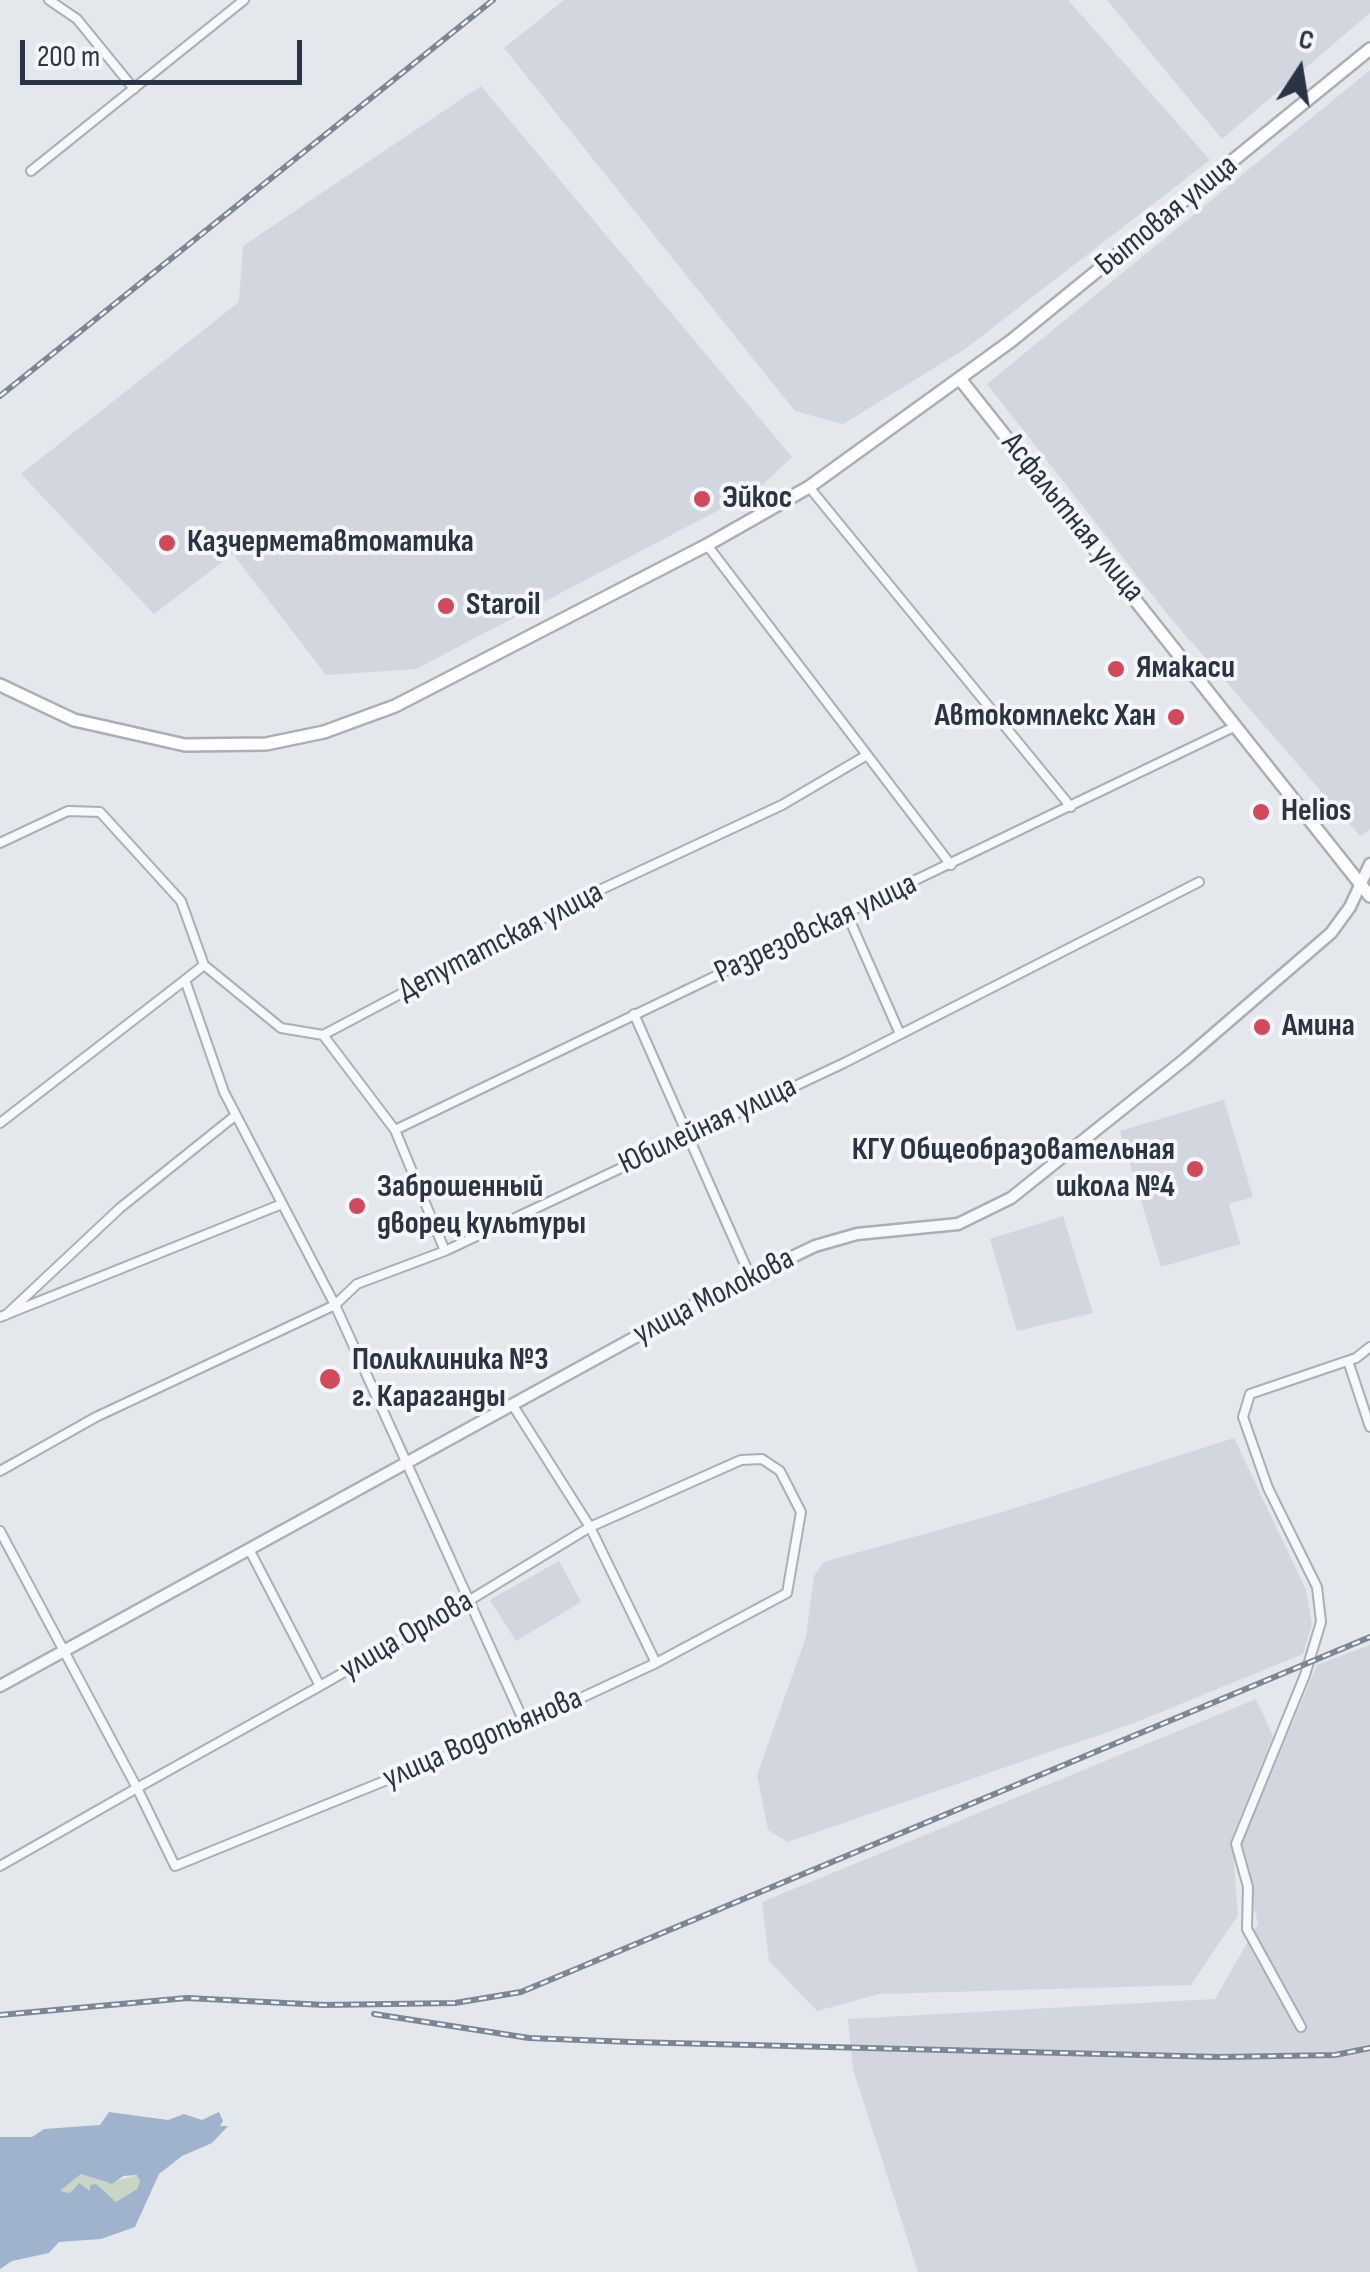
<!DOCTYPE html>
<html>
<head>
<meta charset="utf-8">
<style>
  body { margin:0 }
  #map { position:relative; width:1370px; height:2272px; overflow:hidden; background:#e4e7ec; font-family:"Sofia Sans Condensed",sans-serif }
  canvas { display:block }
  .north { position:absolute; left:1250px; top:20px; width:100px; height:100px; -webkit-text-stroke:8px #f4f6f9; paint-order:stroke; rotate:12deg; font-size:28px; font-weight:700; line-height:40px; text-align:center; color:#2b3445 }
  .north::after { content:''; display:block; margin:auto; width:35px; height:45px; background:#2b3445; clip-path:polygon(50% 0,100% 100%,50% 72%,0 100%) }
  .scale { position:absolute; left:20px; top:40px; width:282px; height:45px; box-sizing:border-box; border:5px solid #2b3445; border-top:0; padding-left:12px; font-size:30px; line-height:35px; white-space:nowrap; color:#2b3445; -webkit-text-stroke:8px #f4f6f9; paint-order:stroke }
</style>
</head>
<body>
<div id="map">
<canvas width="1370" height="2272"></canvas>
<div class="north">С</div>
<div class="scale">200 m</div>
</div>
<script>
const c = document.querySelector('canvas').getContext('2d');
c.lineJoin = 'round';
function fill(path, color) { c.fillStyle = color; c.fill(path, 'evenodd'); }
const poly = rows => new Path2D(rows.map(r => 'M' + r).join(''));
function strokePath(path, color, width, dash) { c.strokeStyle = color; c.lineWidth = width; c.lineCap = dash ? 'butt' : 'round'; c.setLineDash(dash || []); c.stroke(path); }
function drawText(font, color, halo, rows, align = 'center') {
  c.font = font + ' "Sofia Sans Condensed",sans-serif'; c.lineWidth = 8; c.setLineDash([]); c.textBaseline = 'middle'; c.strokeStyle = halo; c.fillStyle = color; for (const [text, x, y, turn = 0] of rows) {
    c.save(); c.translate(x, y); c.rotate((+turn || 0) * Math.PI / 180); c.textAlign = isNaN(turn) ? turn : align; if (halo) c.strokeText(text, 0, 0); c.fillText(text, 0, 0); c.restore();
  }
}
fill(poly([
  [564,0,1068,0,1210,160,965,349,843,424,795,411,504,48],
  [1107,0,1370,0,1370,13,1222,139],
  [1370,70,1370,829,1360,836,1168,615,987,384],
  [481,86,792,457,757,490,416,669,326,675,233,554,154,614,21,474,239,302,243,246],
  [1224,1100,1253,1197,1229,1204,1240,1244,1161,1267,1120,1131],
  [1063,1216,1093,1313,1017,1331,990,1239],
  [1234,1438,1306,1590,1312,1624,1303,1654,1134,1723,788,1842,768,1830,757,1775,806,1637,814,1576,824,1562,1003,1512],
  [559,1561,581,1602,516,1641,490,1600],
  [1370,1645,1370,2272,918,2272,853,2069,848,2019,1215,1999,1258,1924,1240,1847,1317,1665],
  [1256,1699,1273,1736,1232,1837,1238,1915,1191,1985,879,1994,817,2011,769,1961,762,1902]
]), '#d2d6de');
fill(poly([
  [81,2174,107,2183,138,2175,140,2181,137,2189,116,2202,86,2191,79,2183,70,2193,60,2191]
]), '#c9d6c5');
fill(poly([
  [109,2112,168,2120,184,2114,202,2120,219,2112,223,2121,220,2126,228,2126,212,2143,182,2156,159,2174,135,2227,101,2239,59,2242,49,2253,12,2261,0,2269,0,2137,32,2137,44,2129,100,2125],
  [81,2174,112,2184,123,2176,137,2175,140,2181,137,2189,116,2202,96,2184,90,2185,90,2191,79,2183,70,2193,60,2191]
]), '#9fb4cc');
const minor = poly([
  [49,0,77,19,134,89],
  [31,171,244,0],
  [809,487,1071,807],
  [707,545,951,865],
  [0,843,68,811,100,812,181,901,204,965,281,1028,323,1035,574,902,782,805,867,755],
  [847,914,900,1034],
  [204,965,185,980,224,1092,335,1305,525,1724],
  [634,1014,751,1278],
  [323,1035,395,1130,445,1251],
  [0,1123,185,980],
  [395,1130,1236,726],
  [6,1315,120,1208,236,1115],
  [0,1317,282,1204],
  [1348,1361,1370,1427],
  [512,1404,590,1527,656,1663],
  [0,1471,96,1417,335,1305,357,1284,445,1251,844,1063,1199,882],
  [0,1531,137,1788,175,1866,525,1724,656,1663,787,1593,801,1512,780,1471,762,1459,741,1460,590,1527,470,1600,320,1686,137,1788,0,1866],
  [249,1549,320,1686],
  [1301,2027,1247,1929,1248,1887,1236,1844,1305,1675,1321,1622,1317,1587,1268,1488,1243,1417,1250,1394,1356,1358,1370,1347]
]);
const tertiary = poly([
  [0,1686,701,1301,815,1246,857,1234,958,1224,1011,1198,1185,1059,1331,933,1350,907,1370,864]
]);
const secondary = poly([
  [960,379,1370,896],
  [0,685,74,720,185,745,266,744,324,732,395,706,707,545,809,487,1011,341,1370,49]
]);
strokePath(minor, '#a9aeb7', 12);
strokePath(tertiary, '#a9aeb7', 15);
strokePath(secondary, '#a9aeb7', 16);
strokePath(minor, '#f7f8fa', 8);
strokePath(tertiary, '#f7f8fa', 10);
strokePath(secondary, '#fff', 11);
const rail = poly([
  [0,396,493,0],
  [374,2014,529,2038,632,2042,1220,2057,1335,2055,1370,2048],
  [0,2015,187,1998,325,2005,455,2003,521,1992,1370,1637]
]);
strokePath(rail, '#7d8696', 6);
strokePath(rail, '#f4f6f9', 2.5, [8]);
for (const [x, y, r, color] of [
  [702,499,10,"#d1495b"],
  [167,543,10,"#d1495b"],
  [446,606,10,"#d1495b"],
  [1116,669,10,"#d1495b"],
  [1176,717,10,"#d1495b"],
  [1261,812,10,"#d1495b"],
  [1262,1027,10,"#d1495b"],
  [1195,1169,10,"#d1495b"],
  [357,1206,10,"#d1495b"],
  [330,1379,12,"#d1495b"]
]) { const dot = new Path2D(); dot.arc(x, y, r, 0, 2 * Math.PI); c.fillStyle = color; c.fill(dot); strokePath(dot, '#f4f6f9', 4); }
drawText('32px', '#2b3445', '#f4f6f9', [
  ["Бытовая улица",1167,216,-39],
  ["Асфальтная улица",1072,518,51],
  ["Разрезовская улица",816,929,-25],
  ["Депутатская улица",501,942,-27],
  ["Юбилейная улица",708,1126,-25],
  ["улица Молокова",714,1297,-27],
  ["улица Орлова",407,1636,-30],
  ["улица Водопьянова",483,1739,-23]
]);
drawText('bold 32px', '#2b3445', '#f4f6f9', [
  ["Эйкос",722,499],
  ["Казчерметавтоматика",187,543],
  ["Staroil",466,606],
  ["Ямакаси",1136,669],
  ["Автокомплекс Хан",1156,717,"right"],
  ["Helios",1281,812],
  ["Амина",1282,1027],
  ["КГУ Общеобразовательная",1175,1151,"right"],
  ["школа №4",1175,1188,"right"],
  ["Заброшенный",377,1188],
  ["дворец культуры",377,1225],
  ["Поликлиника №3",352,1361],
  ["г. Караганды",352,1398]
], 'left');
</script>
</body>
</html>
